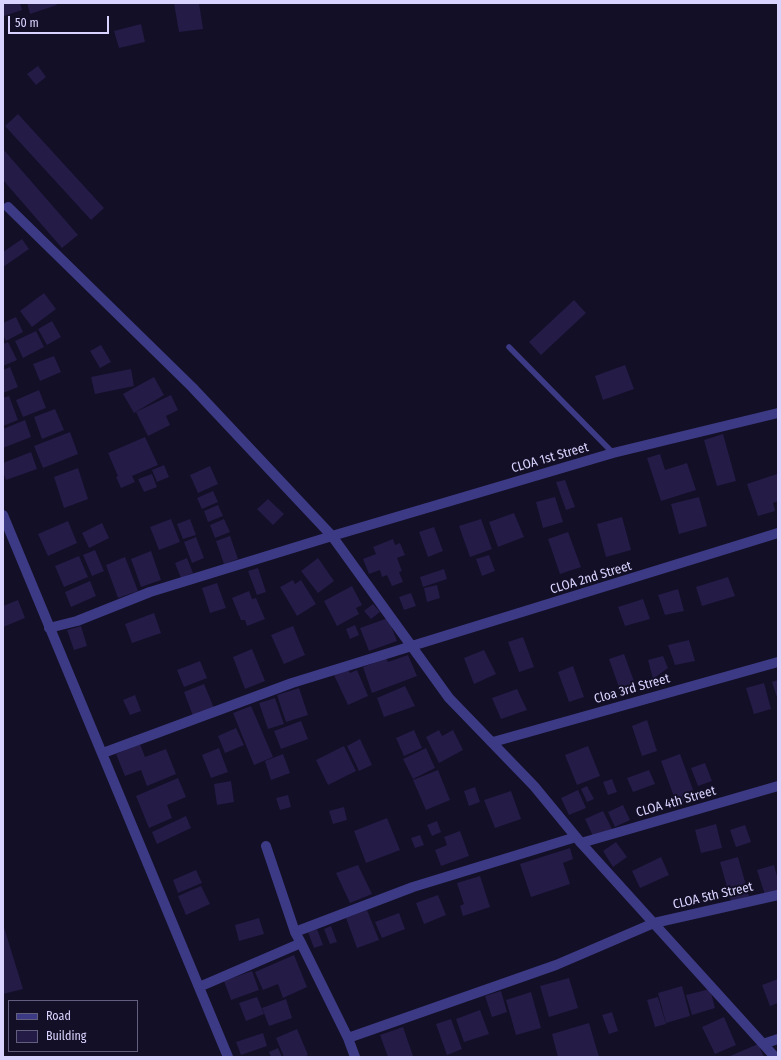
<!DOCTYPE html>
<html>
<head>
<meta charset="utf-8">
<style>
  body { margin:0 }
  #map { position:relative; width:781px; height:1060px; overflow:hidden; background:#130f26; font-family:"Fira Sans Condensed",sans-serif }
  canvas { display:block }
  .frame { position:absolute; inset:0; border:4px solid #d9d4ff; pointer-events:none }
  .legend { position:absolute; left:8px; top:1000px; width:130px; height:52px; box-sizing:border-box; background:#130f26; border:1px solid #625e7d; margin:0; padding:5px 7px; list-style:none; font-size:12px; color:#d9d4ff }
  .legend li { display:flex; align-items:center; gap:8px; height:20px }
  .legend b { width:20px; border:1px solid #625e7d }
  .scale { position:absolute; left:8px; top:16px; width:101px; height:18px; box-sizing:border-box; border:2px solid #d9d4ff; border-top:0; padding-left:5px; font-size:12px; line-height:14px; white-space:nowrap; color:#d9d4ff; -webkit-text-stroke:3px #130f26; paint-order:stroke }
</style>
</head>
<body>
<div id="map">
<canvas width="781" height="1060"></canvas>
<div class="frame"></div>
<ul class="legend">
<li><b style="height:5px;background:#3d3a85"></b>Road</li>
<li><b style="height:11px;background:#241b47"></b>Building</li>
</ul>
<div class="scale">50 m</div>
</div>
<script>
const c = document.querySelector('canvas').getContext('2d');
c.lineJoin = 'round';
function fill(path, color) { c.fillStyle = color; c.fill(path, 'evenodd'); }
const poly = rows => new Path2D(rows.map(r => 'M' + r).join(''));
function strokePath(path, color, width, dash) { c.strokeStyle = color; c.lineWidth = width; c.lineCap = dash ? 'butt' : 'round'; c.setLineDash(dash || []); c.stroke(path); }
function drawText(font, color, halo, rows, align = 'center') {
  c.font = font + ' "Fira Sans Condensed",sans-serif'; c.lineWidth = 4; c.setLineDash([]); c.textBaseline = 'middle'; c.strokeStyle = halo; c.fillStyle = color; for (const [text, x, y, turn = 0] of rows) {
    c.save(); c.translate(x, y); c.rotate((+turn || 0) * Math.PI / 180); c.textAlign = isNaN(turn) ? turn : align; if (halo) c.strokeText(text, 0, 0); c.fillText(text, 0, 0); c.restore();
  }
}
fill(poly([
  [3,3,20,3,22,10,4,16],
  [27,3,56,3,57,5,30,14],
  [174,3,199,3,203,29,179,32],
  [141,24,145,42,119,48,114,31],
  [38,66,46,77,36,85,27,74],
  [18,114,104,208,91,220,5,126],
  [3,149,78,235,62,248,3,180],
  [22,239,29,249,3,267,3,252],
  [44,293,56,309,32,327,20,311],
  [574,300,586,313,541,355,529,342],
  [16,317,23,332,6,341,3,335,3,323],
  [52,321,61,337,47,345,38,329],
  [36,331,44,347,23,358,15,341],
  [8,342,17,360,3,366,3,344],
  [101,345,111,362,100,368,90,351],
  [54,356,61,372,40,381,33,364],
  [625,365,634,389,603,400,595,376],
  [10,367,18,387,3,393,3,370],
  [131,369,134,386,95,394,91,377],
  [154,377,164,395,134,413,123,394],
  [39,390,46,408,23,417,16,400],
  [171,395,178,410,166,416,170,425,148,436,136,412],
  [9,396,18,420,3,426,3,398],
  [55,409,64,430,42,439,34,417],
  [25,420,31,437,3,448,3,429],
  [70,432,78,454,43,468,34,446],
  [723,434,736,481,717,486,704,440],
  [145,437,158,465,132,476,135,482,121,488,116,477,118,476,108,453],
  [31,452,37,469,6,480,3,472,3,463],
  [660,454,665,470,687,463,696,490,661,501,647,458],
  [164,465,169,477,157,482,152,470],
  [210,466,218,484,198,493,190,475],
  [78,468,88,499,64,508,54,477],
  [152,474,157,487,144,492,138,479],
  [777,474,778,501,773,503,775,511,758,516,747,484],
  [565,480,575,507,566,510,556,482],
  [213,491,218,502,202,509,197,498],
  [555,497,563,522,543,528,536,502],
  [699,497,707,526,679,534,671,504],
  [268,499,284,514,273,525,257,509],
  [218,505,223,516,208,522,204,511],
  [514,513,524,537,498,547,489,522],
  [622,517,631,550,606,557,597,524],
  [171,519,180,542,159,550,150,527],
  [190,519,196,535,183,539,177,524],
  [224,519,230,532,215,538,210,525],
  [481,519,492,549,470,557,459,526],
  [68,521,77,543,48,556,38,534],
  [102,523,109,538,89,548,82,533],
  [434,527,443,551,428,557,419,532],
  [568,532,581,567,560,574,548,539],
  [230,536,238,559,224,564,216,541],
  [196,537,204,558,192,563,184,542],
  [393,539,395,545,400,543,405,555,397,558,402,571,399,572,403,582,392,586,387,575,382,577,380,570,369,574,363,559,376,554,373,547],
  [95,550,104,571,92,576,83,555],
  [151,551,161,580,141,587,131,559],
  [489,555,495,571,482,576,476,559],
  [79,556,88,577,64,587,55,566],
  [125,557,138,591,118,598,106,565],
  [187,558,193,573,181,578,175,563],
  [318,558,334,581,318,593,301,571],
  [258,568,266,592,257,595,248,571],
  [444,569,447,579,423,587,420,577],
  [728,577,735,596,702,606,696,587],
  [293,580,295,584,301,580,316,604,297,616,280,587],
  [90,581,96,596,71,607,65,592],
  [217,583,226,608,210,613,202,588],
  [437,585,440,598,427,602,424,588],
  [352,586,362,605,356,608,359,614,337,626,324,601],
  [678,589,684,611,665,615,658,595],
  [249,591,252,599,256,598,265,619,247,626,245,620,241,620,232,598],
  [411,593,416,606,404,610,399,597],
  [643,599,650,619,625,626,618,607],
  [18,600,25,618,3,627,3,606],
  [373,604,380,612,371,619,364,611],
  [154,613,161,633,132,643,125,624],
  [388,618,397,641,369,651,360,628],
  [355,625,359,635,350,639,346,629],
  [81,626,87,646,74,650,67,630],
  [293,626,305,655,284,664,271,635],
  [523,637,534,667,519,672,508,642],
  [689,640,695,661,675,665,668,645],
  [252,649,265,681,245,689,233,657],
  [484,650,496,674,474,684,464,658],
  [624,654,635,684,620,690,609,659],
  [408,655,417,676,372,693,363,667,386,658,388,662],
  [663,656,668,668,653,679,648,660],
  [200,661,207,678,184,687,177,670],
  [573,666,584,697,569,702,558,672],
  [347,669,350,673,357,670,368,696,348,705,334,675],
  [778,680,778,697,777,697,772,682],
  [764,683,771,709,754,714,746,688],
  [204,684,214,708,193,716,184,692],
  [405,686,415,706,384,717,377,698],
  [299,688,308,715,286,722,277,695],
  [517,689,527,710,501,719,492,698],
  [135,695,141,711,130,715,123,700],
  [275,698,284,724,268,729,259,703],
  [251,706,273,757,254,765,233,713],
  [647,720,657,751,642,756,632,726],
  [301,721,308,739,281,749,274,731],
  [236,728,244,745,225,753,218,736],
  [414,730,422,748,404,756,396,738],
  [439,730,442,736,453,730,463,750,439,763,426,737],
  [360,739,372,765,359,771,347,746],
  [140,744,145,757,166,749,176,774,147,786,141,770,125,776,116,754],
  [344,746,356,771,328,785,316,760],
  [588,746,600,776,577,785,565,755],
  [219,748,228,772,211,778,202,755],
  [426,748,435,768,413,779,403,759],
  [283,754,290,773,271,780,265,761],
  [680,754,696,798,677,805,661,761],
  [705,763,712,781,698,786,691,768],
  [438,770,450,800,426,810,413,780],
  [649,770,655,784,633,792,627,778],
  [178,778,186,797,167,805,172,818,149,828,136,796],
  [612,779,617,792,608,795,603,782],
  [231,781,234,802,217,805,214,784],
  [587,786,594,799,587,802,581,789],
  [475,787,480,802,469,806,464,791],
  [578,790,586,808,569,815,561,798],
  [511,791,521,819,495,828,484,800],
  [288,795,291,807,280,810,276,798],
  [623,805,630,820,615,827,608,812],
  [344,807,347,820,333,824,329,811],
  [603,811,612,829,593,836,585,819],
  [186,816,191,828,157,844,152,832],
  [387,818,400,850,366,863,354,831],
  [437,821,441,832,432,836,427,825],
  [716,824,722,848,701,853,695,830],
  [745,825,751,842,736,847,730,830],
  [460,831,469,856,441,866,435,850,447,845,444,837],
  [420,835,424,845,415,848,411,838],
  [616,842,627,857,613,867,603,851],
  [570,848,573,859,563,863,570,884,531,897,520,864],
  [661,857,669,875,640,888,632,871],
  [738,857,749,896,731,901,720,862],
  [358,865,372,894,350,903,336,873],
  [774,865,778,880,778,892,765,895,757,870],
  [196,870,202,883,178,893,173,880],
  [480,876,490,907,463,916,460,906,464,904,457,883],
  [201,886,210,904,186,915,178,896],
  [438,895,446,915,424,924,416,903],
  [367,910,379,940,357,948,346,918],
  [399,913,405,929,382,938,375,922],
  [259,918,264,934,239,941,235,925],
  [3,924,23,989,3,994],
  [331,926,337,942,330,944,324,929],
  [317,929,323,945,314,948,308,932],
  [294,955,307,987,283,998,278,984,263,990,255,972],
  [252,971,259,990,231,1000,224,981],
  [569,978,578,1008,549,1017,540,986],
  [778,979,778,1003,770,1006,762,985],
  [682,986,690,1016,666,1023,658,993],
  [710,989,715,1008,692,1015,686,995],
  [501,991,507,1012,492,1017,485,996],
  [531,992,541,1028,516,1035,506,1000],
  [257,997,264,1014,246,1021,239,1003],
  [658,997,666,1024,655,1027,647,1000],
  [286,999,292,1018,269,1026,262,1008],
  [480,1010,489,1034,464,1042,456,1019],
  [612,1012,618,1031,609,1034,602,1015],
  [724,1017,736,1045,715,1054,702,1027],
  [451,1019,462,1049,447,1055,436,1024],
  [589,1023,599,1057,558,1057,552,1034],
  [403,1027,413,1056,388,1057,380,1035],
  [297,1029,308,1055,303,1057,284,1057,276,1038],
  [263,1033,267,1046,241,1055,236,1042],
  [758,1044,764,1057,731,1057,730,1056],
  [278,1048,282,1057,271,1057,269,1052]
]), '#241b47');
strokePath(poly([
  [509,347,613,453]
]), '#3d3a85', 5.5);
strokePath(poly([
  [8,207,192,387,332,536,449,698,534,786,581,843,775,1057],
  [3,515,228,1057],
  [49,628,77,621,150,592,332,536,613,453,778,413],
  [493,742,778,662],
  [103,753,292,683,778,533],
  [581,843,778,786],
  [295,932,413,887,576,837],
  [301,943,348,1038,355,1057],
  [199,987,301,943,295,932,266,846],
  [348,1038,556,965,654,923,778,895],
  [763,1044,778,1039]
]), '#3d3a85', 10);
drawText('13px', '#d9d4ff', '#130f26', [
  ["CLOA 1st Street",550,458,-16],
  ["CLOA 2nd Street",591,578,-17],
  ["Cloa 3rd Street",632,689,-16],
  ["CLOA 4th Street",676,802,-16],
  ["CLOA 5th Street",713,896,-13]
]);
</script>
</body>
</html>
